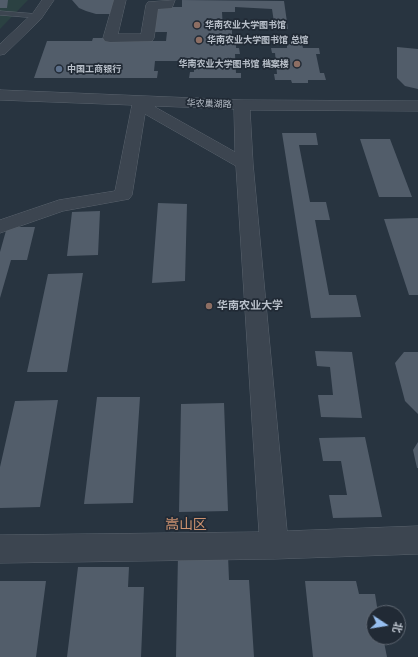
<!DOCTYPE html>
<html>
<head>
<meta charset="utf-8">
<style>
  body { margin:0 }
  #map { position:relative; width:418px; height:657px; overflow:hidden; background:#283440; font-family:"Work Sans","Noto Sans SC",sans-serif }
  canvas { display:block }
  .north { position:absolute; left:366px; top:605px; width:40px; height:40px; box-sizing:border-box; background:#212a35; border:1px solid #5e6671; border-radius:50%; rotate:102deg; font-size:11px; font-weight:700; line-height:16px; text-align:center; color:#b9c0ca }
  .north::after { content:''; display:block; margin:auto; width:14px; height:18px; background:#97bff0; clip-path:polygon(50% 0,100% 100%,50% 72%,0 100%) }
</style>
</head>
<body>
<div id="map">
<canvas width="418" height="657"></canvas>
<div class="north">北</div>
</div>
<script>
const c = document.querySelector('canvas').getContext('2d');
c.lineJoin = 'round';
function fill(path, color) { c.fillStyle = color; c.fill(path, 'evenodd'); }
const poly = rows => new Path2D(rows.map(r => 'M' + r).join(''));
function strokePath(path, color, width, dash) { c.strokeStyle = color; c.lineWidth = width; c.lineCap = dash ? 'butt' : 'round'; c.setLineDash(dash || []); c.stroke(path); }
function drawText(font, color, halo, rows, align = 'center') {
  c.font = font + ' "Work Sans","Noto Sans SC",sans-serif'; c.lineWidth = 3.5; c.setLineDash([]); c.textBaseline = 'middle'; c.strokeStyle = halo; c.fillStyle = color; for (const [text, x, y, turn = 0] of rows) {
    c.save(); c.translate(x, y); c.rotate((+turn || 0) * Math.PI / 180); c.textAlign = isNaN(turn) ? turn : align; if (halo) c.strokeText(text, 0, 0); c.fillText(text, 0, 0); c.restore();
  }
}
fill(poly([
  [0,0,28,0,0,29]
]), '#2b4142');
fill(poly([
  [0,0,8,0,7,8,0,8],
  [72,0,119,0,116,14,96,14,86,11,79,8],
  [182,0,284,1,288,29,275,29,272,9,235,7,235,12,222,12,223,30,232,30,232,41,236,41,236,48,239,48,240,54,235,54,236,73,241,73,241,78,189,78,190,72,194,72,194,61,155,61,154,71,158,71,157,78,34,78,47,41,92,41,93,38,132,38,132,41,166,41,167,32,150,32,154,7,182,7],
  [287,44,302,44,303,48,319,48,320,54,316,54,320,73,324,73,326,80,308,80,308,83,292,83,291,80,275,80,274,74,277,74,275,53,272,53,271,48,287,48],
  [397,47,418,49,418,89,405,86,397,78],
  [282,133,316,133,318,145,299,145,310,202,326,202,330,220,315,220,329,295,356,295,361,317,311,318],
  [360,139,390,139,412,197,379,197],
  [158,203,187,204,185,281,152,283],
  [100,211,98,255,67,256,72,212],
  [418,218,418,295,409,295,384,219],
  [7,227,35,227,27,260,11,260,0,298,0,252],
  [83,273,67,372,27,372,48,274],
  [315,351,352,352,362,418,321,417,318,395,333,395,330,367,317,366],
  [404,352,418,352,418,414,405,401,395,363],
  [97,397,140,397,133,503,84,504],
  [58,400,40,507,0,508,0,467,15,401],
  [224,403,228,511,179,512,181,404],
  [365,437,382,517,333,518,329,495,347,495,341,461,323,461,319,438],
  [418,442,418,468,417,468,413,450],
  [178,555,228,555,229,580,249,580,254,657,176,657],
  [78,567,129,567,128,587,144,587,141,657,67,657],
  [0,581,46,581,36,657,0,657],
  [305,581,356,581,359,594,375,594,378,613,374,613,374,637,383,637,387,657,313,657]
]), '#525d6a');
const lane = poly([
  [0,11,37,14,40,16,37,18,0,15,0,11]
]);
const street = poly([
  [42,0,54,0,41,19,5,54,0,55,0,44,33,13,42,0],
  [114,0,126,0,118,34,141,34,146,5,148,2,175,0,172,8,158,9,154,38,152,41,110,42,105,41,103,38,114,0],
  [0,90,242,100,418,101,418,111,250,110,253,164,287,531,418,526,418,554,274,559,0,563,0,535,259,532,236,166,145,114,132,195,129,199,63,211,0,233,0,220,59,200,115,191,132,105,0,100,0,90],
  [155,106,234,109,235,152,155,107,155,106]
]);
strokePath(lane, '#5a636d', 1);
strokePath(street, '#5a636d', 1);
fill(lane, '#3c4550');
fill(street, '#3c4550');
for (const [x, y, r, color] of [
  [197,25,4,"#8d6e63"],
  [199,40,4,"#8d6e63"],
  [297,64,4,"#8d6e63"],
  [59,69,4,"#5c6f8a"],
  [209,306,4,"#8d6e63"]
]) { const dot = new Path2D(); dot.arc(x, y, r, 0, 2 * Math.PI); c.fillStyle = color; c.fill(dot); strokePath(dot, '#212a35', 1.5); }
drawText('bold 9px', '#b9c0ca', '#212a35', [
  ["华南农业大学图书馆",205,25],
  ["华南农业大学图书馆 总馆",207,40],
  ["华南农业大学图书馆 档案楼",289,64,"right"],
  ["中国工商银行",67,69]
], 'left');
drawText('9px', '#b9c0ca', '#212a35', [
  ["华农巢湖路",209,104,2]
]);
drawText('bold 11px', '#b9c0ca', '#212a35', [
  ["华南农业大学",217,306]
], 'left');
drawText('14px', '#ce9370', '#212a35', [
  ["嵩山区",186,525]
]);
</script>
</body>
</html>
